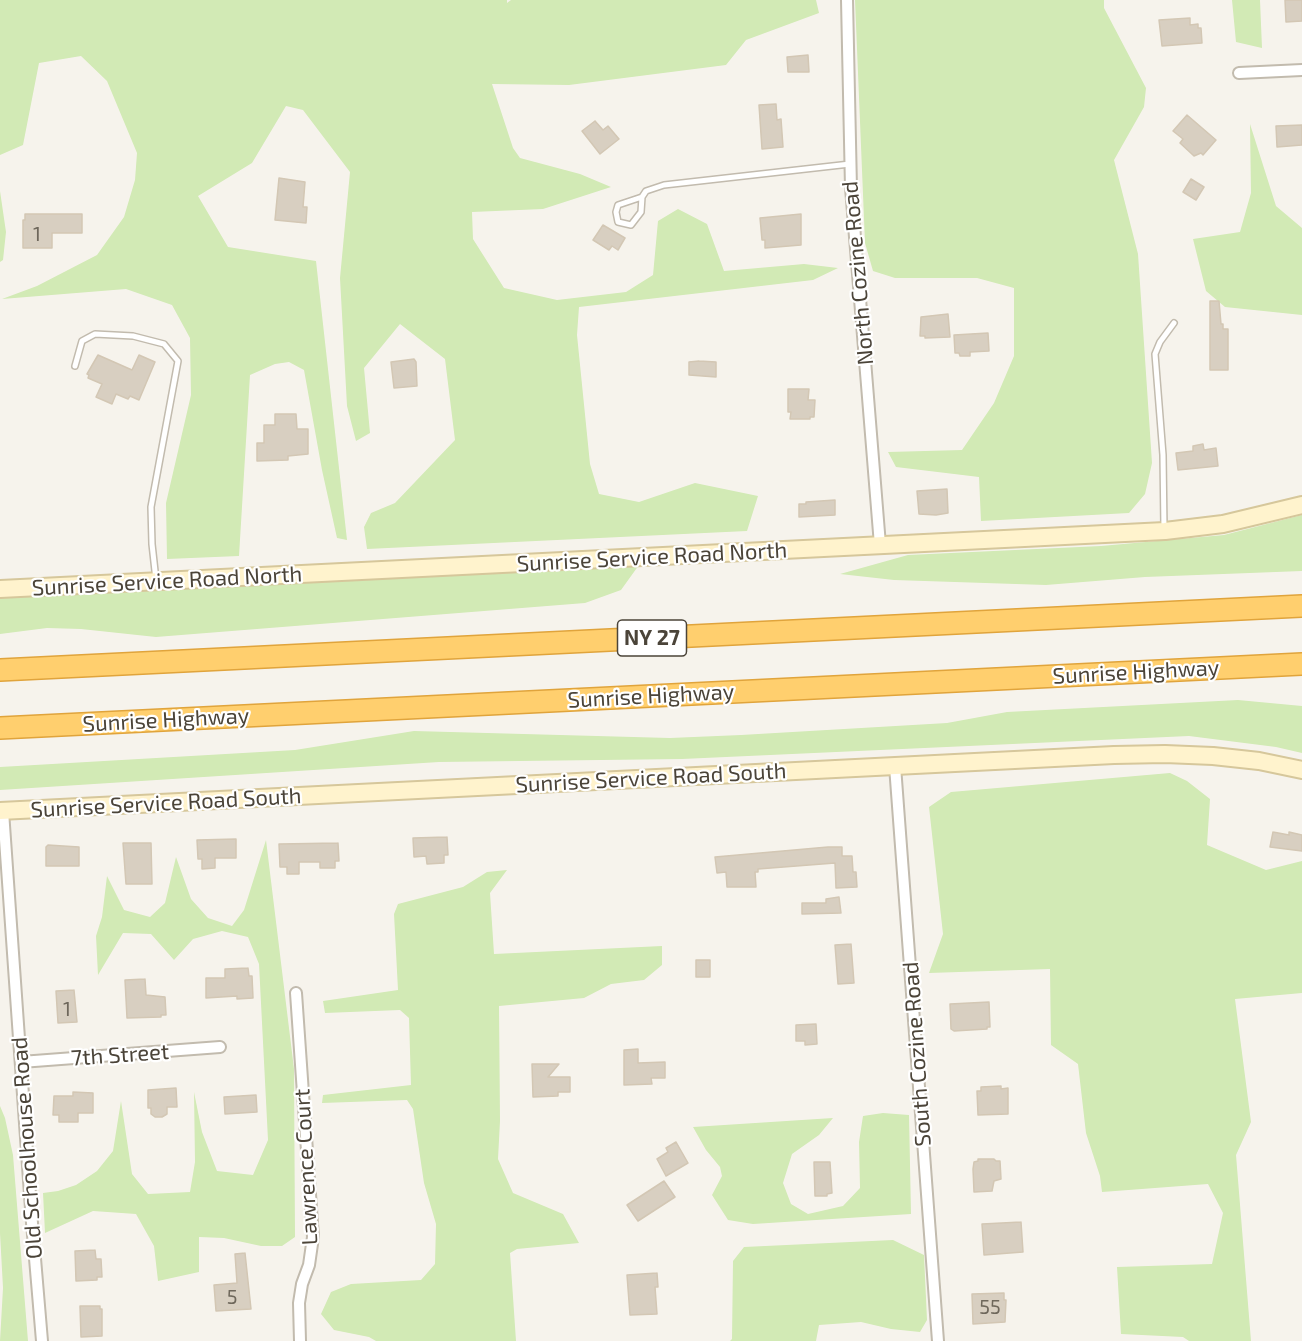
<!DOCTYPE html>
<html>
<head>
<meta charset="utf-8">
<style>
  body { margin:0 }
  canvas { display:block; background:#f6f3ec }
</style>
</head>
<body>
<canvas width="1302" height="1341"></canvas>
<script>
const c = document.querySelector('canvas').getContext('2d');
c.lineJoin = 'round';
function fill(path, color) { c.fillStyle = color; c.fill(path, 'evenodd'); }
const poly = rows => new Path2D(rows.map(r => 'M' + r).join(''));
function strokePath(path, color, width, dash) { c.strokeStyle = color; c.lineWidth = width; c.lineCap = dash ? 'butt' : 'round'; c.setLineDash(dash || []); c.stroke(path); }
function drawText(font, color, halo, rows, align = 'center') {
  c.font = font + ' "Exo 2",sans-serif'; c.lineWidth = 4.5; c.setLineDash([]); c.textBaseline = 'middle'; c.strokeStyle = halo; c.fillStyle = color; for (const [text, x, y, turn = 0] of rows) {
    c.save(); c.translate(x, y); c.rotate((+turn || 0) * Math.PI / 180); c.textAlign = isNaN(turn) ? turn : align; if (halo) c.strokeText(text, 0, 0); c.fillText(text, 0, 0); c.restore();
  }
}
fill(poly([
  [0,0,507,0,507,3,511,0,816,0,819,13,746,40,726,65,569,85,492,84,513,148,520,158,580,174,611,187,543,209,472,212,473,239,504,288,557,300,626,292,653,275,658,221,678,209,707,224,724,271,804,264,838,268,813,280,579,307,577,335,590,464,599,494,639,502,695,483,758,496,747,531,367,549,364,527,371,513,395,503,455,440,445,359,400,324,364,368,370,433,356,441,347,406,340,278,350,172,303,110,286,106,252,163,198,196,228,247,316,261,347,540,337,538,322,470,304,370,289,362,275,364,250,375,239,556,167,559,166,503,191,395,190,338,172,305,126,289,2,299,37,286,97,255,124,217,135,180,137,153,107,81,81,56,39,63,23,145,0,155],
  [855,0,1104,0,1104,8,1146,88,1144,107,1114,160,1138,254,1152,463,1145,494,1129,513,981,521,979,477,896,467,888,452,962,450,994,403,1014,356,1014,288,977,278,895,278,873,271,865,243],
  [1232,0,1260,0,1262,48,1236,42],
  [1250,124,1276,206,1302,228,1302,315,1225,307,1206,291,1193,239,1240,232,1251,193],
  [0,191,6,232,3,260,0,262],
  [1302,515,1302,571,1145,577,1046,585,894,580,840,574,908,555,1101,546,1224,535],
  [639,565,621,590,585,603,156,637,81,629,47,628,0,634,0,596],
  [1238,700,1302,706,1302,753,1276,747,1189,736,682,759,439,762,0,790,0,767,295,750,414,731,670,738,741,735,947,723,1007,712],
  [1170,773,1187,781,1210,799,1207,845,1266,870,1302,861,1302,993,1235,999,1251,1122,1236,1155,1251,1341,1189,1341,1183,1337,1121,1334,1117,1267,1212,1264,1223,1213,1208,1184,1102,1192,1100,1176,1086,1133,1078,1064,1051,1045,1050,969,929,973,943,934,929,807,951,792],
  [266,840,294,1069,295,1237,282,1246,261,1246,224,1238,199,1237,199,1272,158,1281,154,1246,136,1214,93,1211,45,1233,43,1193,58,1191,76,1185,97,1171,113,1151,121,1101,132,1174,148,1194,190,1192,195,1162,194,1092,202,1132,217,1171,253,1175,268,1140,259,964,248,937,222,931,193,939,174,960,151,934,123,933,98,975,96,936,102,917,107,876,124,910,150,917,165,903,176,857,191,899,208,918,232,926,244,910],
  [507,870,490,893,494,954,662,946,662,965,644,980,611,984,584,998,499,1006,500,1121,498,1159,513,1193,563,1214,579,1243,517,1249,510,1253,516,1341,376,1341,369,1337,334,1330,321,1314,331,1292,351,1284,421,1280,435,1264,436,1224,424,1183,413,1109,407,1100,322,1103,323,1095,411,1085,409,1018,400,1010,325,1013,323,1001,398,990,394,914,398,904,463,887,487,872],
  [0,1106,5,1118,13,1155,28,1341,0,1341,3,1288,0,1233],
  [883,1113,909,1115,911,1214,753,1224,728,1220,712,1195,722,1176,720,1167,706,1150,693,1127,833,1118,819,1135,792,1154,783,1183,791,1204,808,1214,843,1206,860,1188,859,1142,863,1116],
  [893,1240,924,1255,927,1320,920,1332,891,1329,861,1322,819,1325,816,1341,730,1341,732,1339,733,1261,744,1247]
]), '#d2eab5');
const building = poly([
  [1285,0,1302,0,1302,21,1286,22,1285,0],
  [1190,18,1190,25,1198,24,1198,28,1201,28,1202,43,1162,46,1159,20,1190,18],
  [808,55,809,72,788,72,787,57,808,55],
  [776,104,777,120,781,119,783,147,762,149,759,105,776,104],
  [1187,115,1216,140,1203,155,1201,153,1194,156,1180,143,1183,139,1173,131,1187,115],
  [595,121,603,130,608,126,619,139,600,154,582,131,595,121],
  [1302,125,1302,145,1277,147,1276,126,1302,125],
  [279,178,305,182,303,207,307,207,306,223,275,220,279,178],
  [1191,179,1204,187,1196,200,1183,192,1191,179],
  [25,214,82,214,82,233,52,233,52,248,23,248,23,220,25,220,25,214],
  [801,214,801,245,765,248,765,240,762,240,760,218,801,214],
  [603,225,625,238,618,250,612,246,609,250,593,240,603,225],
  [1210,301,1219,301,1221,324,1223,324,1223,329,1228,329,1228,370,1210,370,1210,301],
  [948,314,950,337,925,338,925,336,920,336,921,317,948,314],
  [988,333,989,351,970,352,970,356,960,356,959,353,955,353,954,335,988,333],
  [98,355,132,370,139,355,155,362,139,400,130,396,128,399,116,394,112,404,96,397,102,384,88,378,89,375,87,374,98,355],
  [414,359,416,362,417,386,394,388,391,362,414,359],
  [699,361,716,362,716,377,689,375,689,362,699,361],
  [788,389,809,389,808,400,815,400,814,417,810,417,810,419,790,419,791,412,788,412,788,389],
  [275,414,296,414,297,429,308,429,308,454,288,456,288,460,257,461,257,443,264,443,264,425,275,425,275,414],
  [1203,444,1204,450,1216,448,1218,466,1178,470,1176,453,1193,451,1193,446,1203,444],
  [947,489,948,513,936,515,919,514,917,491,947,489],
  [835,500,835,515,799,517,799,504,806,504,806,502,835,500],
  [1273,832,1289,835,1289,832,1302,835,1302,851,1270,847,1273,832],
  [447,837,448,855,444,855,444,863,427,864,426,856,414,857,413,838,447,837],
  [236,839,236,858,215,858,215,868,202,869,202,859,198,859,197,840,236,839],
  [123,843,151,843,152,884,126,884,123,843],
  [338,843,339,861,335,861,335,868,320,868,320,862,299,862,299,874,287,874,287,867,280,867,279,844,338,843],
  [48,845,79,847,79,866,46,866,46,847,48,845],
  [828,847,842,847,842,856,852,856,853,872,856,872,857,887,836,888,835,863,758,869,758,872,755,872,756,887,727,887,726,872,717,873,715,857,828,847],
  [839,897,841,913,802,914,802,903,826,903,826,899,839,897],
  [851,944,854,983,838,984,835,945,851,944],
  [696,960,710,960,710,977,696,977,696,960],
  [248,968,249,976,252,976,253,998,237,999,237,996,206,998,206,978,225,978,225,969,248,968],
  [145,979,146,995,165,997,166,1015,161,1015,161,1017,127,1018,125,980,145,979],
  [74,990,77,1022,58,1023,56,991,74,990],
  [989,1002,990,1027,987,1027,987,1029,954,1031,951,1029,950,1004,989,1002],
  [816,1024,817,1044,805,1045,805,1041,796,1041,796,1025,816,1024],
  [638,1049,638,1063,665,1062,665,1078,651,1078,652,1084,624,1085,624,1050,638,1049],
  [532,1064,559,1064,548,1077,570,1077,570,1092,558,1092,558,1096,533,1097,532,1064],
  [1001,1086,1001,1089,1008,1088,1008,1114,978,1115,977,1091,981,1091,981,1087,1001,1086],
  [176,1088,177,1107,167,1107,167,1114,162,1117,155,1117,151,1114,151,1108,148,1108,148,1090,176,1088],
  [73,1092,93,1093,93,1113,78,1113,78,1122,59,1122,59,1115,53,1115,54,1096,73,1096,73,1092],
  [256,1095,257,1112,225,1114,224,1097,256,1095],
  [676,1142,688,1163,666,1176,657,1159,668,1152,666,1148,676,1142],
  [978,1159,994,1159,996,1161,1000,1161,1001,1179,994,1181,992,1191,974,1192,973,1169,974,1162,978,1161,978,1159],
  [814,1162,830,1162,832,1193,827,1194,827,1196,815,1196,814,1162],
  [664,1181,675,1197,638,1221,627,1205,664,1181],
  [1021,1222,1023,1252,984,1255,982,1224,1021,1222],
  [95,1250,96,1259,101,1259,102,1277,97,1277,97,1280,76,1281,75,1251,95,1250],
  [245,1253,251,1309,216,1311,214,1285,237,1283,235,1254,245,1253],
  [657,1273,658,1287,655,1287,657,1314,630,1315,627,1275,657,1273],
  [1004,1293,1004,1300,1006,1300,1005,1322,973,1324,972,1294,1004,1293],
  [80,1306,100,1306,100,1309,102,1309,102,1336,81,1337,80,1306]
]);
fill(building, '#d8cfc1');
strokePath(building, '#d3c7b4', 1.5);
const lane = poly([
  [642,197,618,205,616,212,618,222,631,225,641,212,642,197,646,191,664,185,850,164],
  [75,366,82,341,95,334,133,336,164,344,178,361,151,507,152,544,156,580],
  [1164,529,1163,455,1155,354,1160,342,1174,323]
]);
const street = poly([
  [847,0,851,188,880,545],
  [1239,73,1302,70],
  [895,766,938,1341],
  [3,811,32,1223,42,1341],
  [296,993,313,1237,309,1265,302,1284,299,1303,300,1341],
  [21,1062,220,1047]
]);
const secondary = poly([
  [0,589,1165,531,1223,524,1302,505],
  [0,811,1114,755,1165,754,1213,756,1259,761,1302,770]
]);
const highway = poly([
  [0,670,1302,606],
  [0,728,1302,664]
]);
strokePath(lane, '#c2bbae', 8);
strokePath(street, '#c2bbae', 14);
strokePath(secondary, '#d6c79b', 20);
strokePath(highway, '#e0a43c', 24);
strokePath(lane, '#fff', 5);
strokePath(street, '#fff', 10);
strokePath(secondary, '#fff3cd', 16);
strokePath(highway, '#ffcf6e', 21);
drawText('20px', '#6e675b', null, [
  ["1",37,234],
  ["1",67,1009],
  ["5",232,1297],
  ["55",990,1307]
]);
for (const [x, y, w] of [
  [652,638,69]
]) { const box = new Path2D(); box.roundRect(x - w / 2, y - 18, w, 36, 4.5); c.fillStyle = '#fff'; c.fill(box); strokePath(box, '#4b4439', 1.5); }
drawText('bold 21px', '#4b4439', null, [
  ["NY 27",652,638]
]);
drawText('22px', '#4b4439', '#fff', [
  ["North Cozine Road",858,273,-95],
  ["Sunrise Service Road North",652,557,-3],
  ["Sunrise Service Road North",167,581,-3],
  ["Sunrise Highway",1136,672,-3],
  ["Sunrise Highway",651,696,-3],
  ["Sunrise Highway",166,720,-3],
  ["Sunrise Service Road South",651,778,-3],
  ["Sunrise Service Road South",166,803,-3],
  ["South Cozine Road",917,1054,-94],
  ["7th Street",120,1055,-4],
  ["Old Schoolhouse Road",27,1148,-94],
  ["Lawrence Court",306,1167,-93]
]);
</script>
</body>
</html>
